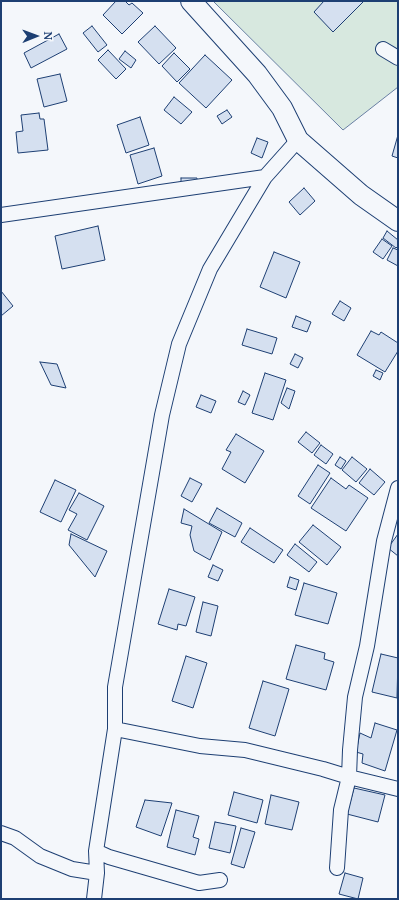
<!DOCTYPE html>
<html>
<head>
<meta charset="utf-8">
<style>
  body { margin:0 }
  #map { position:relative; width:399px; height:900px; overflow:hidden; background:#f4f7fb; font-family:"Noto Serif",serif }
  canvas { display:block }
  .frame { position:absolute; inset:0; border:2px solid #1d3f73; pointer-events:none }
  .north { position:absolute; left:16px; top:16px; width:40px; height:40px; -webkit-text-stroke:3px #f4f7fb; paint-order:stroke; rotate:89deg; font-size:11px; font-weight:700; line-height:16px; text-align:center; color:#1d3f73 }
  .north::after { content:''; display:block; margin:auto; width:14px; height:18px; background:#1d3f73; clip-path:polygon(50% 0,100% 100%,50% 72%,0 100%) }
</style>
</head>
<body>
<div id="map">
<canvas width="399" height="900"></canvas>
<div class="frame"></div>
<div class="north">N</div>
</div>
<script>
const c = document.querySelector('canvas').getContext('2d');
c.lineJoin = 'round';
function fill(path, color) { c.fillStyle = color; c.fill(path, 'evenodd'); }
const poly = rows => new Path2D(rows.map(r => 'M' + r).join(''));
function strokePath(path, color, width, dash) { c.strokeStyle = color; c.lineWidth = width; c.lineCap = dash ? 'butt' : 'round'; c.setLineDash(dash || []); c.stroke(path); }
const green = poly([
  [213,1,398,1,398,87,343,130,213,1]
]);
fill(green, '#d7e8df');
strokePath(green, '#687fa3', 1);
const building = poly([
  [116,1,125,1,129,5,132,3,143,13,122,34,103,15,116,1],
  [324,1,364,1,333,32,314,12,324,1],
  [92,26,107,45,98,52,83,33,92,26],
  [155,26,176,48,159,64,138,42,155,26],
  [59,34,67,49,31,68,24,53,59,34],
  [108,50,126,69,116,79,98,60,108,50],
  [125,51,136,60,131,68,119,59,125,51],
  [174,53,190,69,177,82,162,66,174,53],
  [205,55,232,80,206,108,179,83,205,55],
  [60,74,67,101,44,107,37,79,60,74],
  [174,97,192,112,181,124,164,110,174,97],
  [227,110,232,117,222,124,217,116,227,110],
  [39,113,40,119,44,119,48,150,18,153,16,132,23,131,21,115,39,113],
  [140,117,149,145,126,153,117,125,140,117],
  [398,135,398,158,392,156,398,135],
  [257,138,268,142,262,158,251,153,257,138],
  [154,148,162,176,138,184,130,155,154,148],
  [181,178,197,178,197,186,181,185,181,178],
  [304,188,315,201,300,215,289,202,304,188],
  [98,226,105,260,62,269,55,236,98,226],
  [387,231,398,240,398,246,396,248,383,238,387,231],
  [382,239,392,246,383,259,373,252,382,239],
  [393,248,398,250,398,266,387,260,393,248],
  [274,252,300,262,286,298,260,287,274,252],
  [1,291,13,306,1,316,1,291],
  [340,301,351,308,344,321,332,314,340,301],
  [296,316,311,322,307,332,292,327,296,316],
  [247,329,277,338,272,354,242,345,247,329],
  [371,331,379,335,381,332,398,343,398,351,385,372,357,355,371,331],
  [295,354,303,358,298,368,290,364,295,354],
  [40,362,57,364,66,388,51,385,40,362],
  [376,370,383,373,380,380,373,376,376,370],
  [265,373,286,380,273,420,252,413,265,373],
  [287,388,295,391,289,409,281,403,287,388],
  [243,391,250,395,245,405,238,402,243,391],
  [201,395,216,401,211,413,196,407,201,395],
  [306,432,320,443,312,453,298,442,306,432],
  [236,434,264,451,245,483,222,469,231,452,226,450,236,434],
  [321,445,333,454,326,464,314,455,321,445],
  [340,457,346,461,341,469,335,465,340,457],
  [352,457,367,469,356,482,342,470,352,457],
  [318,465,330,473,310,504,298,496,318,465],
  [370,469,385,482,374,495,359,483,370,469],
  [190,478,202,484,192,502,181,496,190,478],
  [331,478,346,489,349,485,368,498,346,531,311,508,331,478],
  [55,480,76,490,61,522,40,512,55,480],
  [79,493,104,506,87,540,68,530,77,514,69,510,79,493],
  [217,508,242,523,235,537,209,523,217,508],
  [184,509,222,532,210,560,194,551,190,535,192,526,181,523,184,509],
  [313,525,341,547,327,565,299,542,313,525],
  [250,528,283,550,274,563,241,542,250,528],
  [71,534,107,551,95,577,69,545,71,534],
  [398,534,398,556,388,548,398,534],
  [295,544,317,562,309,572,287,555,295,544],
  [213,565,223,570,218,581,208,577,213,565],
  [290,577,299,580,296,590,287,587,290,577],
  [304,583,337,593,328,624,295,615,304,583],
  [169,589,195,597,186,626,178,624,177,630,158,624,169,589],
  [203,602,218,606,211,636,196,632,203,602],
  [296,645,325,653,324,659,334,662,326,690,286,679,296,645],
  [381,654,398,658,397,698,372,692,381,654],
  [186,656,207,663,193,708,172,701,186,656],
  [263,681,289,689,275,736,249,728,263,681],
  [375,723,397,730,385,771,362,763,363,754,356,752,360,733,371,738,375,723],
  [354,788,385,795,378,822,347,814,354,788],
  [234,792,263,800,257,823,228,815,234,792],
  [271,795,299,802,292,830,265,824,271,795],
  [145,800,172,803,161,836,136,827,145,800],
  [176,810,199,816,193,837,199,839,195,855,167,847,176,810],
  [215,822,236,826,230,853,209,848,215,822],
  [241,828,255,832,244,868,231,864,241,828],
  [345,873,363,878,358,899,339,894,345,873]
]);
fill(building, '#d5e0f0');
strokePath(building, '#1d3f73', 1);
const street = poly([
  [383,49,398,58],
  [1,215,265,177],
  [115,729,200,746,245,750,323,769,349,777,398,789],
  [1,833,15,838,40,856,72,869,97,873],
  [96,851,109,857,199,883,220,880],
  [337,868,341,810,349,777,350,750,355,697,367,646,384,541,398,488],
  [94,899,97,873,96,851,115,729,115,687,162,415,179,344,210,269,247,207,265,177,298,140]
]);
const secondary = poly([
  [191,1,257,74,282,108,298,140,361,195,398,221]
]);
strokePath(street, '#1d3f73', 16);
strokePath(secondary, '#1d3f73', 22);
strokePath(street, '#f4f7fb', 14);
strokePath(secondary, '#f4f7fb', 20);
</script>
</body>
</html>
